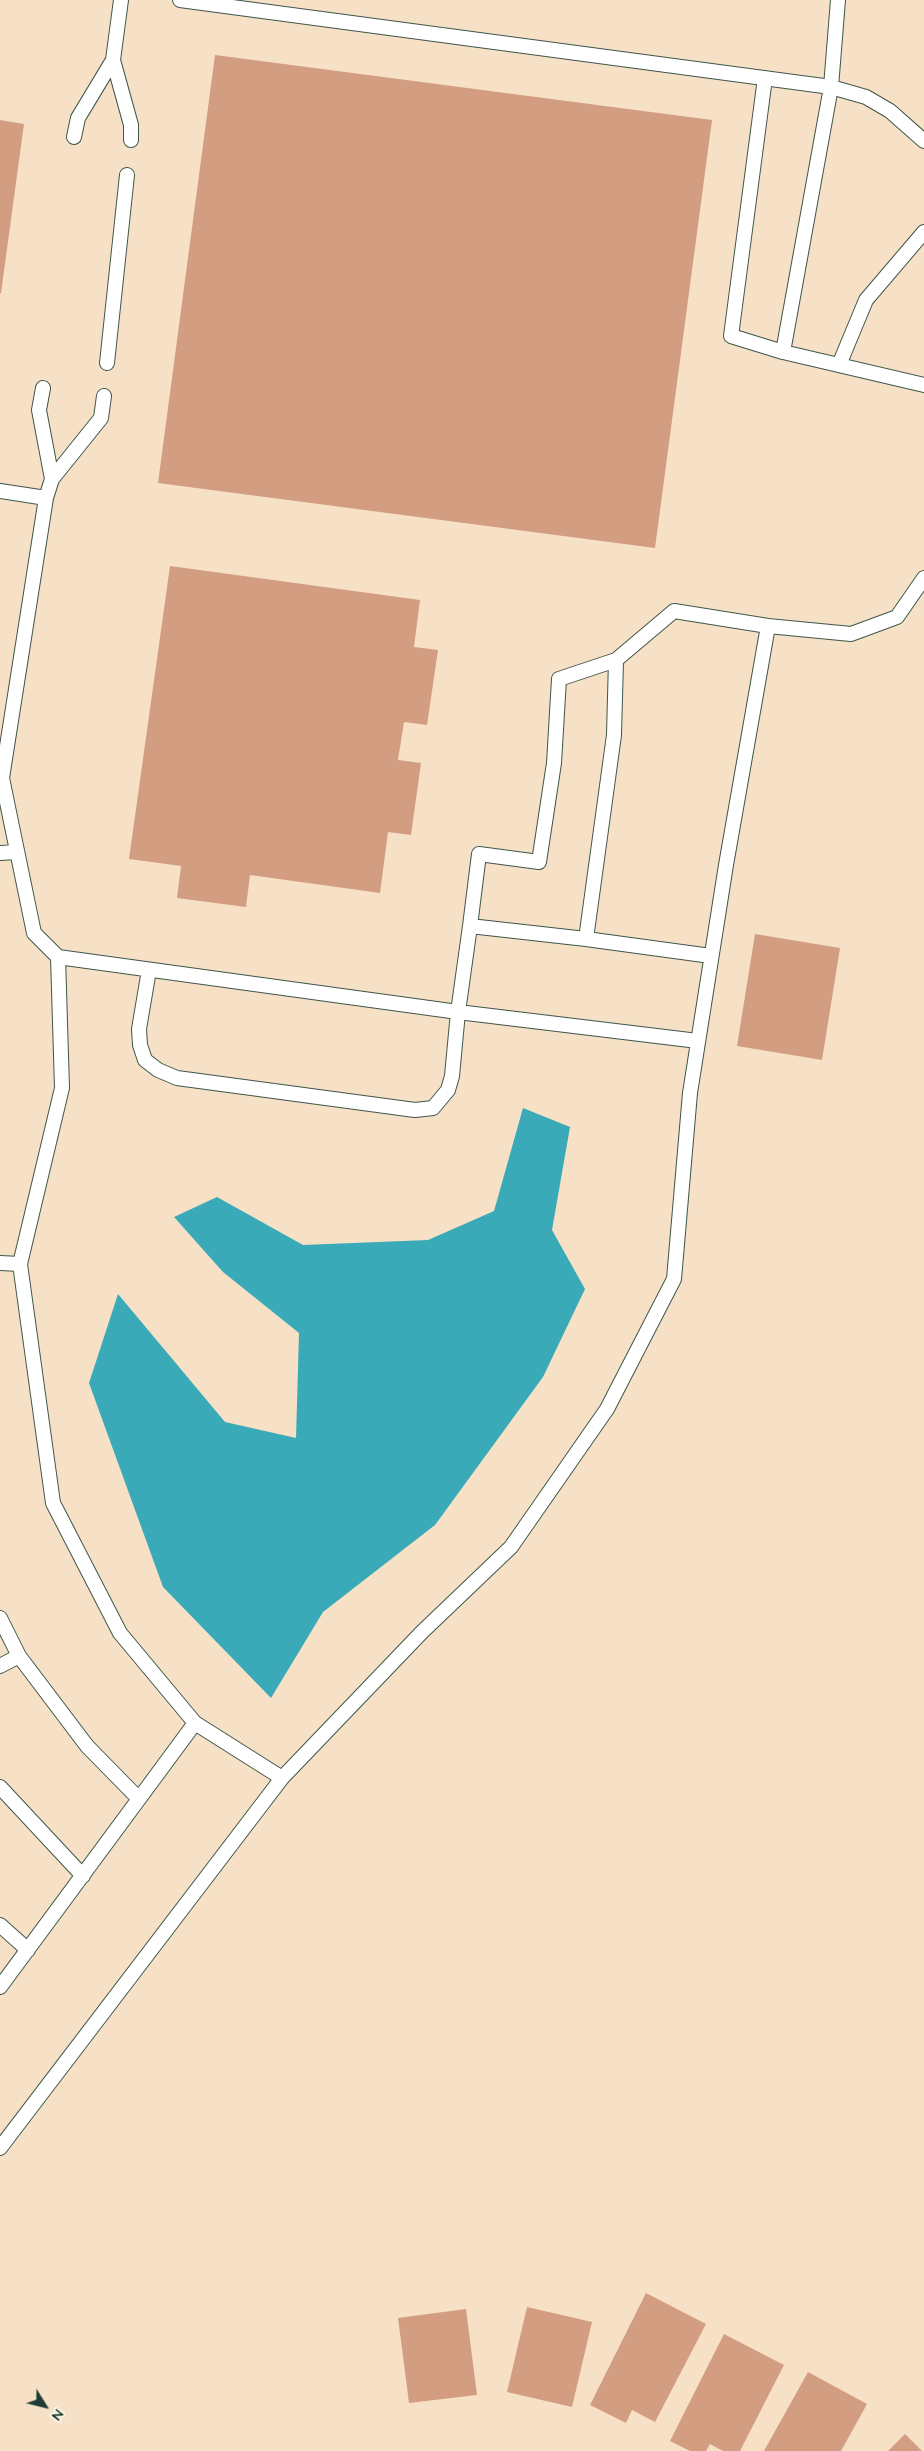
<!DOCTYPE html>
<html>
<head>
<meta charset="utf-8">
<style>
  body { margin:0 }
  #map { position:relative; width:924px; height:2451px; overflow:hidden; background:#f6e1c6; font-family:"Architects Daughter",sans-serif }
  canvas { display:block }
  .north { position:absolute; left:20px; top:2381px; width:50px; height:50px; -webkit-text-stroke:4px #fcf5e5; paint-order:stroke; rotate:126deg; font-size:14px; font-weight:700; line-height:20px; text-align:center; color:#1f3d34 }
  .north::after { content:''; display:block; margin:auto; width:18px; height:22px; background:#1f3d34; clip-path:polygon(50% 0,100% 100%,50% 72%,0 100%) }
</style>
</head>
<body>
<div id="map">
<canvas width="924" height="2451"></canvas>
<div class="north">N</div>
</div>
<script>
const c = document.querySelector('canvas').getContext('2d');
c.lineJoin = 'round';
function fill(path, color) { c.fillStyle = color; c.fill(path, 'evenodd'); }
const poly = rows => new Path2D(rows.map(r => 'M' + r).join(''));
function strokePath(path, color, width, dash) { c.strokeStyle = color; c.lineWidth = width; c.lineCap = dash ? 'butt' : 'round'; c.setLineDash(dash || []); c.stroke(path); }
fill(poly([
  [523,1108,570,1127,552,1230,585,1289,543,1377,435,1525,323,1612,271,1698,163,1587,89,1383,118,1294,225,1422,296,1438,299,1333,223,1272,174,1217,217,1197,303,1245,428,1240,494,1211]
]), '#3aaab8');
fill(poly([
  [215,55,712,120,655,548,158,483],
  [0,120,24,124,1,293,0,293],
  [170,566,420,600,414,647,438,650,427,725,404,722,398,760,421,763,411,835,388,832,380,893,250,875,246,907,177,898,181,866,129,859],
  [755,934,840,948,822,1060,737,1046],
  [646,2293,706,2324,655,2422,632,2410,626,2423,590,2405],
  [527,2307,592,2322,572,2407,507,2392],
  [466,2309,477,2395,409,2403,398,2318],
  [724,2334,784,2365,740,2451,723,2451,710,2444,706,2451,690,2451,670,2441],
  [808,2372,867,2404,841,2451,764,2451],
  [905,2434,922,2451,888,2451]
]), '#d39d82');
const lane = poly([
  [180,0,831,87,838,0],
  [113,60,131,125,131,140],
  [765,78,731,336,783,352],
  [74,137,78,118,113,60,121,0],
  [924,141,890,111,866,97,831,87,783,352,924,385],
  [107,363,127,175],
  [839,365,866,300,924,232],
  [43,388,39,410,52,479],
  [104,396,101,418,52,479,46,498,2,778,34,933,58,957,62,1088,20,1264,53,1503,120,1633,195,1723,282,1778],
  [0,491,46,498],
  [0,853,17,852],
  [470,926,479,854,539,862,554,763,559,679,616,660],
  [711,956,586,939,614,735,616,660,674,611,768,626],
  [58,957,458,1012,470,926,586,939],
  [149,970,139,1029,140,1045,145,1060,158,1070,177,1078,415,1110,433,1108,448,1090,452,1076,458,1012,698,1041],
  [0,1263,20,1264],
  [0,1618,19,1656,87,1746,139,1799],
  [0,1666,19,1656],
  [0,1787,83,1876],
  [0,1925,28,1950],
  [0,1987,195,1723],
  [0,2148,282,1778,422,1632,511,1547,607,1409,674,1279,690,1093,726,865,768,626,851,634,897,617,924,578]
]);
strokePath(lane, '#3f564a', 16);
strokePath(lane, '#fff', 14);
</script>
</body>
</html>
